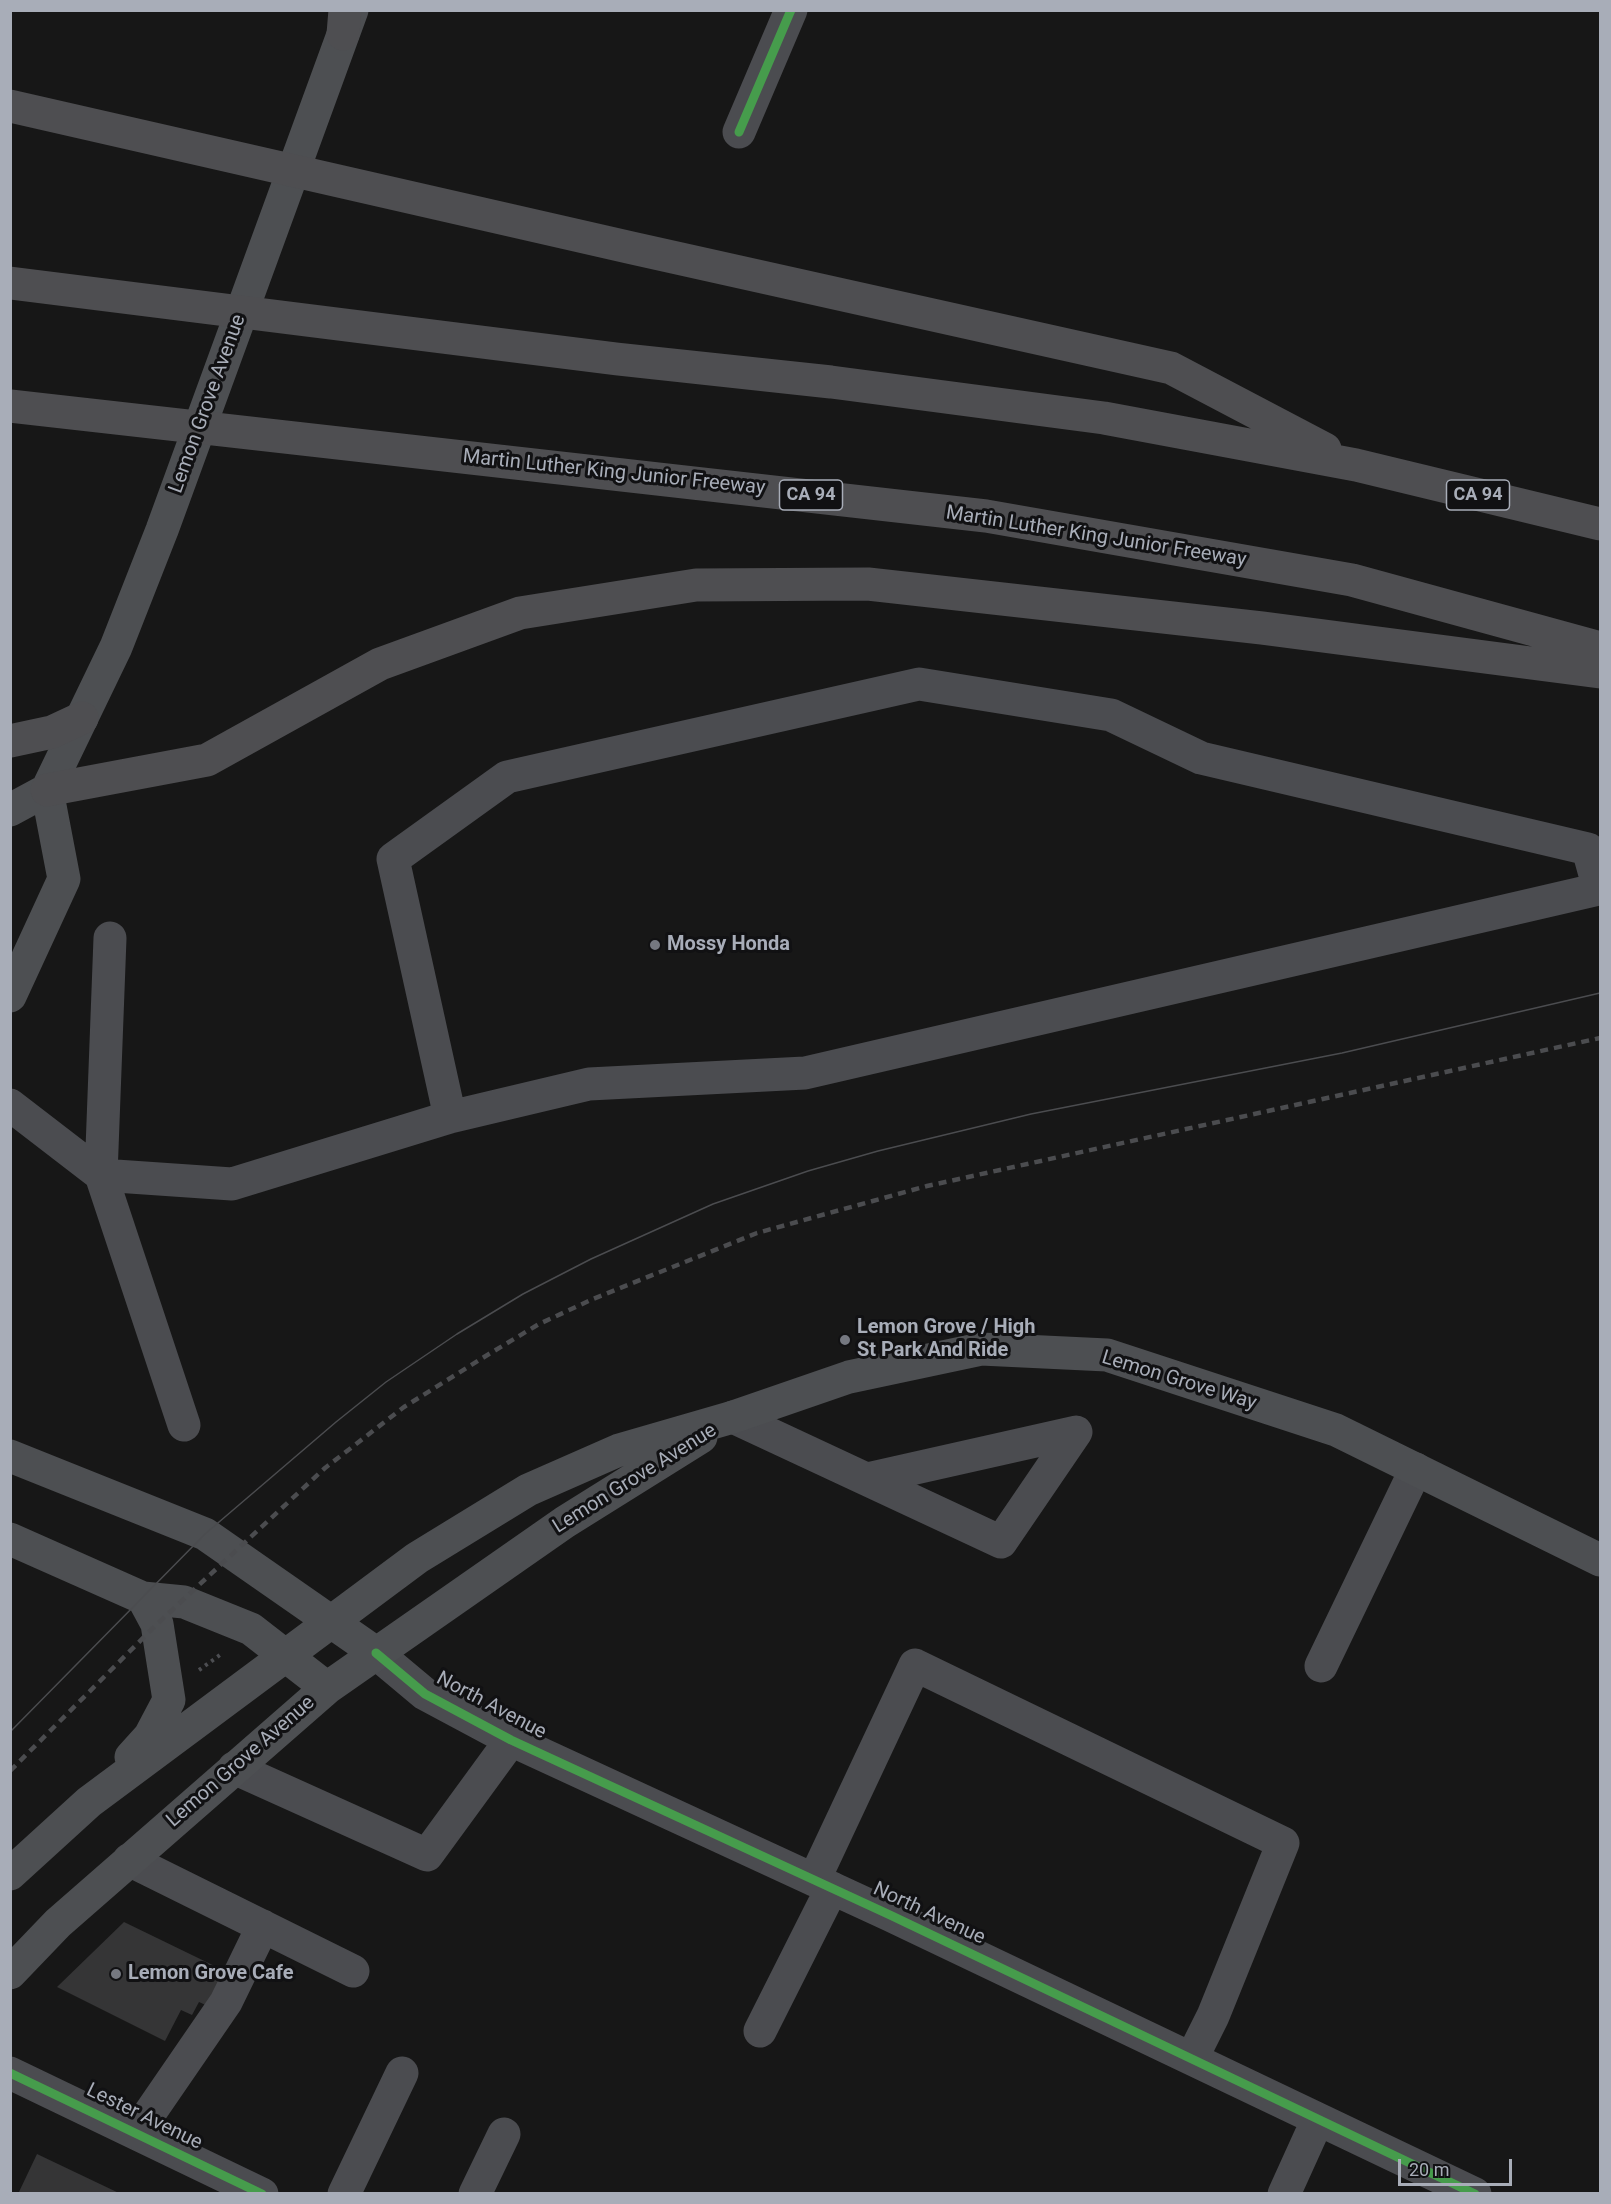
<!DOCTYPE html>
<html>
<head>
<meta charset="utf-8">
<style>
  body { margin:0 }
  #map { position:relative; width:1611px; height:2204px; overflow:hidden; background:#171717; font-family:Roboto,sans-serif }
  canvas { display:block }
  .frame { position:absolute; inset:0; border:12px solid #a8adb8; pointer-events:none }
  .scale { position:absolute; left:1398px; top:2159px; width:114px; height:27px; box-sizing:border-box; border:3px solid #a8adb8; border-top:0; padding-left:8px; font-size:18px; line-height:21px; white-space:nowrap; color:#a8adb8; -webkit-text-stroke:4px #111113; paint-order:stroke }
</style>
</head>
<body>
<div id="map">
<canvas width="1611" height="2204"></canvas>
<div class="frame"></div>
<div class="scale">20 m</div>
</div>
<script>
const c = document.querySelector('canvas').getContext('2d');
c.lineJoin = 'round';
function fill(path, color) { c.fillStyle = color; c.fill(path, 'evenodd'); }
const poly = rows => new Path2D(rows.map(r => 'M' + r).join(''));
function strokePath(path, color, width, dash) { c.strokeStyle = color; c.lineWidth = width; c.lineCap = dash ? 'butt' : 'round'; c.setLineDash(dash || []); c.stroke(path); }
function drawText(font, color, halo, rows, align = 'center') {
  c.font = font + ' Roboto,sans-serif'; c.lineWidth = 6; c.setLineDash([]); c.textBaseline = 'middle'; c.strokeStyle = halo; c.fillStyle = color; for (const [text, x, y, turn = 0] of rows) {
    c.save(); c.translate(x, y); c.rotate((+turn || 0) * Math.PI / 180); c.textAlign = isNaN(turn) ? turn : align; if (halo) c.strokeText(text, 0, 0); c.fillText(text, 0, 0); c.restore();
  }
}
fill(poly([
  [124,1922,227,1972,210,2007,199,2002,192,2015,181,2010,165,2041,57,1987],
  [37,2154,121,2194,18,2194]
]), '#353536');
strokePath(poly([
  [199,1670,220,1655]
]), '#4d4e52', 4, [3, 4.5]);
strokePath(poly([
  [739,132,791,10],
  [110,938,101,1175,184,1425],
  [10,1105,101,1175,232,1184,450,1117,589,1084,805,1073,1599,889,1588,849,1201,758,1111,715,919,684,507,777,393,859,450,1117],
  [733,1417,1001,1542,1076,1432,867,1479],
  [376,1653,425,1694,511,1740,890,1915,1475,2194],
  [1321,1666,1416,1469],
  [234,1768,427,1855,511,1740],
  [129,1860,353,1971],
  [814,1880,915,1665,1283,1843,1213,2016,1192,2058],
  [760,2031,832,1888],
  [10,2073,262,2194],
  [136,2133,226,2002,263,1926],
  [344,2194,402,2073],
  [475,2194,504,2134],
  [1284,2194,1318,2119]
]), '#4b4c50', 33);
strokePath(poly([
  [10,810,47,790],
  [10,996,64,879,47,790,116,647,162,530,352,10],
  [10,1456,205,1534,376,1653],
  [10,1539,143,1598,184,1602,251,1629,327,1688],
  [131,1757,150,1736,169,1700,157,1624,143,1598],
  [10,1874,89,1802,417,1558,528,1490,619,1450,733,1417,849,1377,981,1349,1107,1355,1336,1430,1600,1560],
  [10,1973,58,1923,327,1688,565,1522,701,1437]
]), '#4d4f52', 33);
strokePath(poly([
  [343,34,345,10],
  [10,106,632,248,1171,368,1325,449],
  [10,283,617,359,831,382,1104,418,1356,465,1600,524],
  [10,406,986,516,1352,580,1600,648],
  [10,741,52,732,82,718],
  [47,790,207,760,380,664,520,613,696,585,868,584,1262,628,1600,672]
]), '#4e4e51', 33);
strokePath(poly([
  [10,1732,205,1534,336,1422,386,1382,457,1334,523,1294,591,1259,713,1204,808,1171,878,1151,1031,1114,1342,1053,1600,993]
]), '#4b4c4f', 1.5);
strokePath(poly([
  [10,1771,157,1624,325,1468,404,1407,489,1354,539,1324,593,1299,757,1233,927,1186,1600,1038]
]), '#4b4c4f', 4.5, [8, 6]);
strokePath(poly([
  [739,132,791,10],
  [376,1653,425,1694,511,1740,890,1915,1475,2194],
  [10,2073,262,2194]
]), '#469c4c', 9);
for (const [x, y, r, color] of [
  [655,945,6,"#757880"],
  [845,1340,6,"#757880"],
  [116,1974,6,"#757880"]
]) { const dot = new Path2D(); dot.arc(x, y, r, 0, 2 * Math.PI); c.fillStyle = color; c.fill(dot); strokePath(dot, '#111113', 2); }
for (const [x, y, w] of [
  [811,495,63],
  [1478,495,63]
]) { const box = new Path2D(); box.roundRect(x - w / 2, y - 15, w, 30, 4.5); c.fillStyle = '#111113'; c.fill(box); strokePath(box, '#a8adb8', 1.5); }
drawText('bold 18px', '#a8adb8', null, [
  ["CA 94",811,495],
  ["CA 94",1478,495]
]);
drawText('20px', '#a8adb8', '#111113', [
  ["Lemon Grove Avenue",208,404,-70],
  ["Martin Luther King Junior Freeway",614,473,6],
  ["Martin Luther King Junior Freeway",1096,537,9],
  ["Lemon Grove Way",1179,1381,17],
  ["Lemon Grove Avenue",635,1479,-32],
  ["North Avenue",491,1706,28],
  ["Lemon Grove Avenue",241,1762,-41],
  ["North Avenue",929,1914,25],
  ["Lester Avenue",144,2117,26]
]);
drawText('bold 20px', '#a8adb8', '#111113', [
  ["Mossy Honda",667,945],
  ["Lemon Grove / High",857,1328],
  ["St Park And Ride",857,1351],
  ["Lemon Grove Cafe",128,1974]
], 'left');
</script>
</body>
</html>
